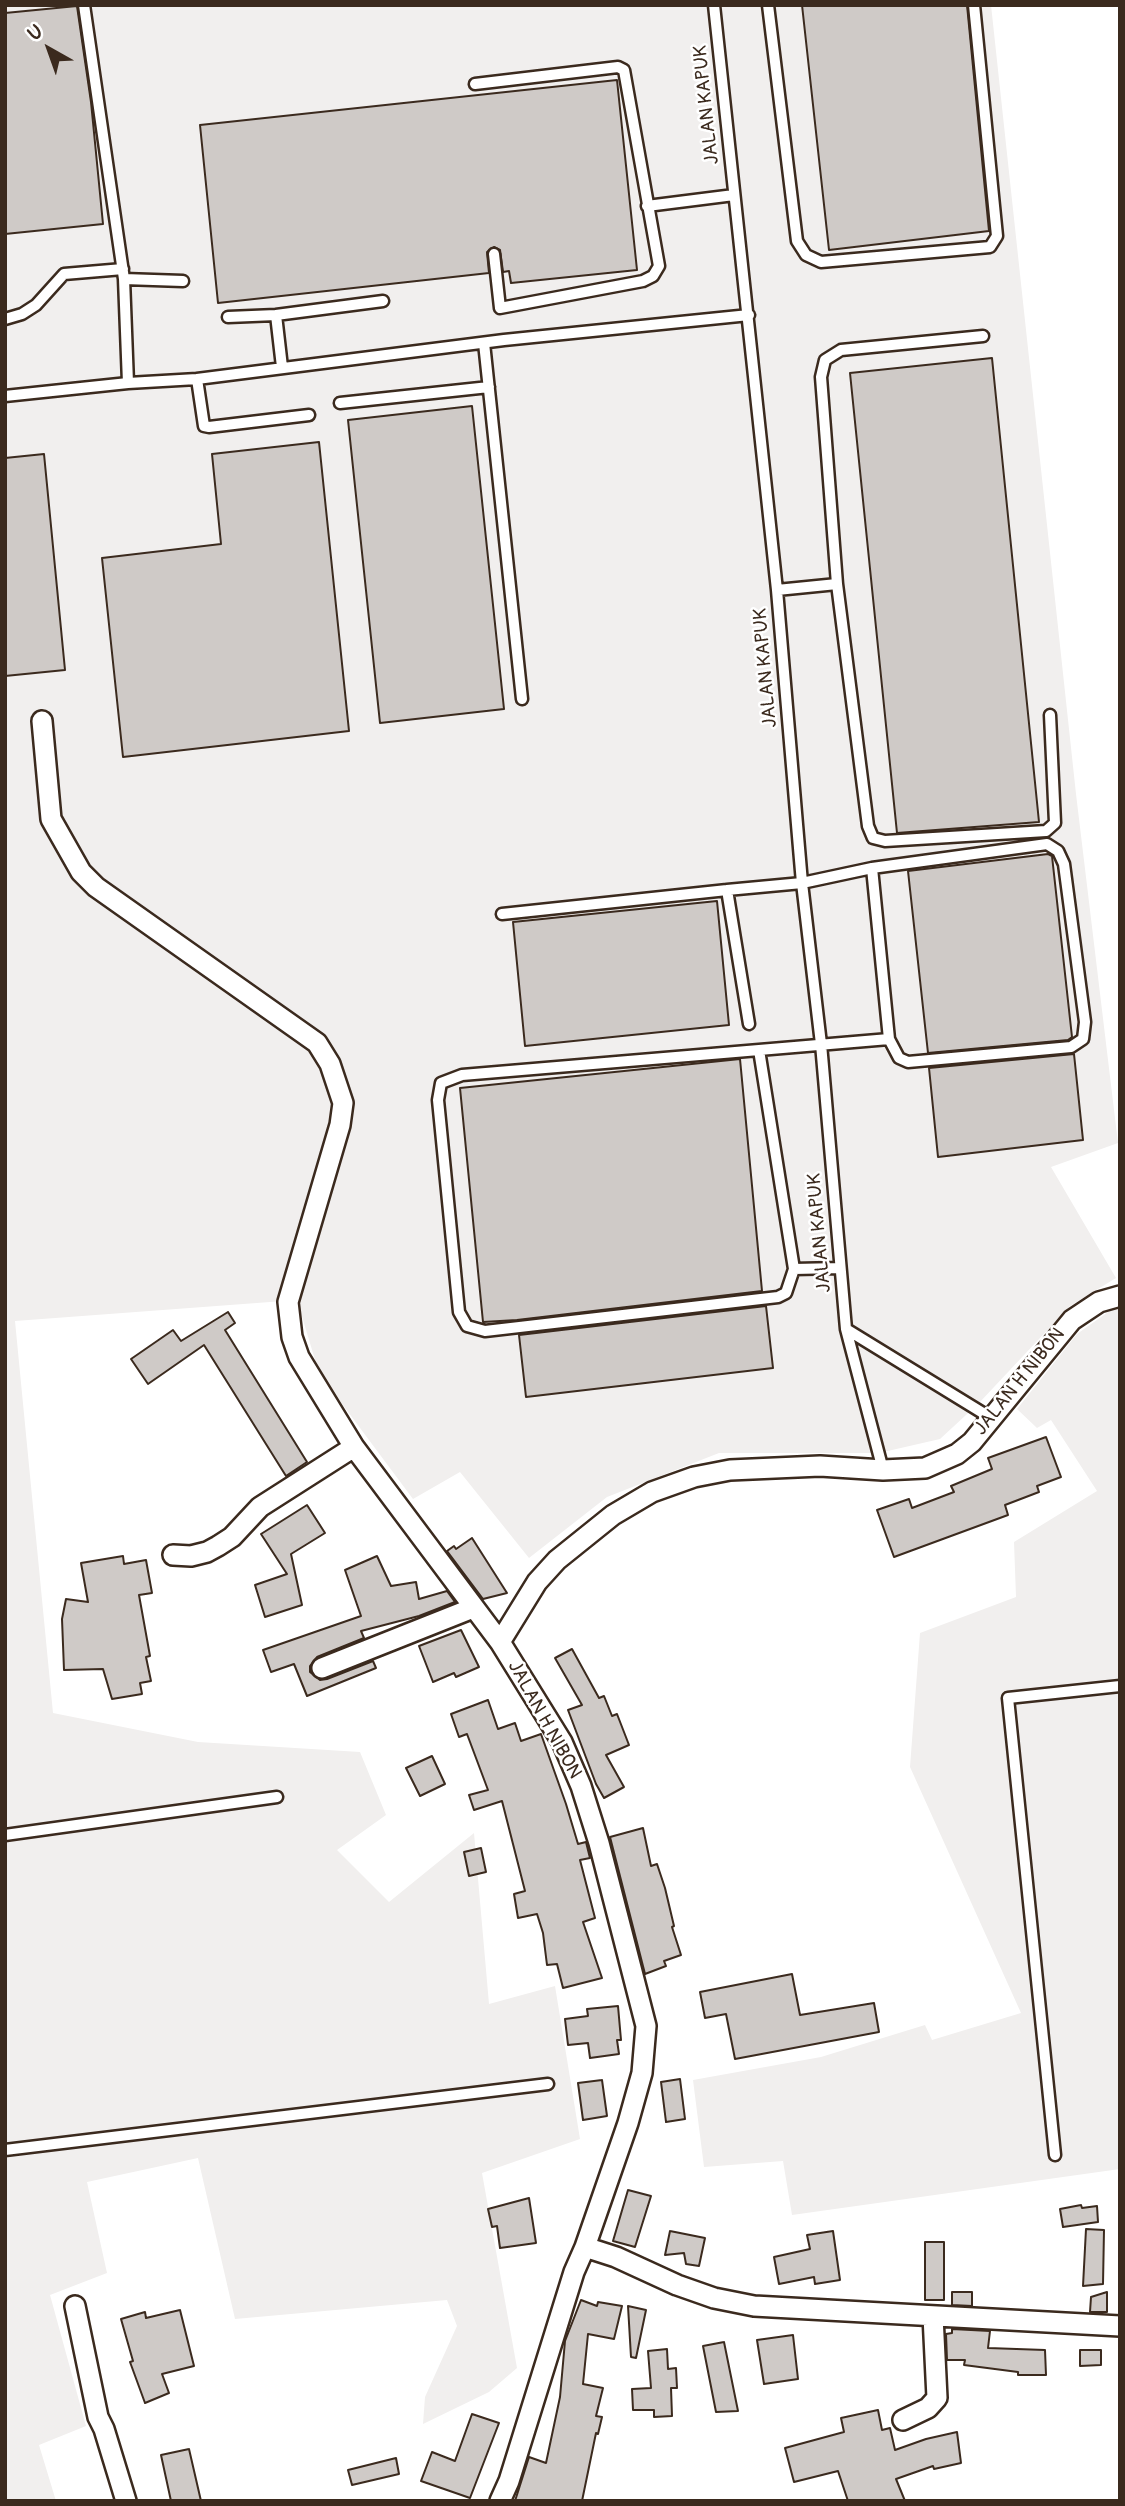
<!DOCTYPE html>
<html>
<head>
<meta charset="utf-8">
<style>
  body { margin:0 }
  #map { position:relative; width:1125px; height:2506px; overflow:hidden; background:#fff; font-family:Pangolin,sans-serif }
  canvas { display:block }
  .frame { position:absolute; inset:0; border:7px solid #3b2a1e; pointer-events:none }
  .north { position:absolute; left:14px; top:14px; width:70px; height:70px; -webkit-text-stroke:5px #fff; paint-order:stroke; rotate:320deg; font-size:19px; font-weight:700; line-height:28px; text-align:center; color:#3b2a1e }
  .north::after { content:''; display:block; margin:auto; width:24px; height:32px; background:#3b2a1e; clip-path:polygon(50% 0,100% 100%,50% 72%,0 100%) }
</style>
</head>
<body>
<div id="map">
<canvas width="1125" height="2506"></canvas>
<div class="frame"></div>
<div class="north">U</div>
</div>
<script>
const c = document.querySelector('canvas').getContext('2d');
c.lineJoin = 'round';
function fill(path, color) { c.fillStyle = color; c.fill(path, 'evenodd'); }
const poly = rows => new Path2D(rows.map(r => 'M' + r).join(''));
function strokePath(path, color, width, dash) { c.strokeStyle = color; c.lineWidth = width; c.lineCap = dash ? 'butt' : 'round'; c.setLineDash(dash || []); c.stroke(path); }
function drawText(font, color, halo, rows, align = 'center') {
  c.font = font + ' Pangolin,sans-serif'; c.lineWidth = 5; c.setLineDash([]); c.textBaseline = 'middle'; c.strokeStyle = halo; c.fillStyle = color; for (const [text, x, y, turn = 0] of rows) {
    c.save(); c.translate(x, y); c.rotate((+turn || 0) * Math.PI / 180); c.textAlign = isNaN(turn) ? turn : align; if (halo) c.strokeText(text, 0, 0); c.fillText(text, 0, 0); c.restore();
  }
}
fill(poly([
  [5,5,991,5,1076,794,1118,1143,1051,1167,1116,1278,1070,1306,979,1403,940,1439,879,1453,719,1453,607,1497,529,1558,460,1472,413,1499,319,1373,297,1300,15,1321,53,1713,198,1742,360,1752,386,1815,337,1850,389,1902,474,1833,489,2004,555,1986,580,2139,482,2173,517,2368,489,2392,423,2424,425,2397,457,2326,447,2300,235,2319,198,2158,87,2182,107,2273,50,2295,86,2426,39,2445,56,2501,5,2501],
  [1120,1308,1120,2169,792,2215,783,2161,704,2167,693,2080,821,2057,925,2025,932,2040,1021,2013,910,1767,920,1633,1016,1597,1014,1542,1097,1491,1051,1420,1037,1428,1017,1409,1077,1334,1111,1310]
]), '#f1efee');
const building = poly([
  [802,5,967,5,989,231,829,250,802,5],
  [77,6,91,102,103,224,5,234,5,13,77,6],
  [617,80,637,270,511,283,509,271,503,272,500,250,494,247,487,252,489,273,218,303,200,125,617,80],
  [992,358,1039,822,897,833,850,373,992,358],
  [472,406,504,709,380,723,348,420,472,406],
  [319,442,349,731,123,757,102,558,221,544,212,454,319,442],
  [44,454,65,670,5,676,5,458,44,454],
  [1048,854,1052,856,1072,1037,1068,1040,928,1053,908,871,1048,854],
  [717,901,729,1025,525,1046,513,922,717,901],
  [1074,1054,1083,1140,938,1157,929,1068,1074,1054],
  [740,1059,762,1291,517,1320,483,1322,460,1088,740,1059],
  [766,1306,773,1368,526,1397,519,1335,766,1306],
  [228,1312,235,1323,225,1330,307,1462,286,1476,204,1345,148,1384,131,1359,173,1330,181,1341,228,1312],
  [1046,1437,1061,1477,1037,1486,1039,1492,1005,1505,1008,1515,894,1557,877,1510,909,1499,912,1508,954,1492,951,1486,992,1469,988,1458,1046,1437],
  [307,1505,325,1533,291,1554,302,1605,265,1617,255,1585,287,1574,261,1534,307,1505],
  [472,1538,507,1593,483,1599,447,1551,454,1546,456,1549,472,1538],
  [123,1556,124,1564,146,1560,152,1593,139,1595,150,1656,146,1657,151,1681,140,1683,142,1694,112,1699,103,1669,64,1670,62,1619,66,1599,88,1602,81,1563,123,1556],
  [377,1556,391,1586,416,1582,419,1599,447,1591,455,1602,419,1616,361,1631,364,1638,317,1657,310,1666,310,1672,320,1680,327,1679,373,1661,376,1668,307,1696,294,1664,271,1672,263,1650,361,1616,345,1570,377,1556],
  [461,1630,479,1667,456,1677,454,1673,433,1682,419,1646,461,1630],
  [572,1649,599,1698,604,1696,612,1716,617,1714,629,1745,606,1755,624,1787,604,1798,596,1784,568,1710,582,1705,555,1658,572,1649],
  [488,1700,498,1729,515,1723,521,1741,541,1734,566,1804,578,1844,586,1842,590,1858,580,1860,595,1918,583,1922,602,1978,563,1988,557,1964,547,1965,543,1933,537,1914,518,1918,514,1894,525,1891,502,1801,474,1810,469,1795,488,1790,467,1734,459,1737,451,1714,488,1700],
  [432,1756,445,1784,420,1796,406,1768,432,1756],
  [643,1828,651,1866,657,1864,665,1888,674,1926,672,1927,681,1955,664,1961,666,1966,645,1974,610,1837,643,1828],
  [481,1848,486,1872,469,1876,464,1852,481,1848],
  [792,1974,800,2015,874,2003,879,2032,735,2059,726,2014,705,2018,700,1992,792,1974],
  [618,2006,621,2040,617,2040,619,2054,590,2058,588,2043,568,2045,565,2019,588,2016,587,2009,618,2006],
  [680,2079,685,2119,666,2122,661,2082,680,2079],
  [602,2080,607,2116,583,2120,578,2083,602,2080],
  [628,2190,651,2196,635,2247,613,2241,628,2190],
  [529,2198,536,2243,500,2248,497,2226,492,2227,488,2209,529,2198],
  [1081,2205,1082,2208,1097,2206,1098,2222,1063,2227,1060,2209,1081,2205],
  [1086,2229,1104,2230,1103,2284,1083,2286,1086,2229],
  [670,2231,705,2238,699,2266,686,2264,684,2253,665,2255,670,2231],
  [833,2231,840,2280,815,2284,814,2277,779,2284,774,2257,810,2249,807,2235,833,2231],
  [925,2242,944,2242,944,2300,925,2300,925,2242],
  [952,2292,972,2292,972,2306,952,2305,952,2292],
  [1107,2292,1107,2312,1090,2312,1091,2297,1107,2292],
  [581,2300,597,2306,598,2302,622,2306,614,2339,588,2334,583,2384,603,2388,596,2416,602,2417,598,2434,596,2433,582,2501,515,2501,529,2457,546,2463,560,2397,565,2341,581,2300],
  [628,2306,646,2310,636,2358,631,2357,628,2306],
  [180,2310,194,2366,162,2374,169,2393,145,2403,130,2362,133,2361,121,2319,145,2312,146,2318,180,2310],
  [952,2329,990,2331,988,2348,1045,2350,1046,2375,1018,2375,1018,2372,964,2365,965,2360,947,2360,946,2334,952,2333,952,2329],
  [793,2335,798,2379,764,2384,757,2340,793,2335],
  [724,2342,738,2411,716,2412,703,2346,724,2342],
  [667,2349,668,2369,676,2368,677,2388,671,2388,672,2416,654,2417,654,2410,633,2410,632,2389,651,2388,648,2351,667,2349],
  [1080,2350,1101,2350,1101,2365,1080,2366,1080,2350],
  [878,2410,882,2430,890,2428,895,2450,926,2439,957,2432,961,2463,934,2469,933,2466,896,2479,905,2501,848,2501,838,2471,794,2482,785,2448,844,2432,841,2418,878,2410],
  [472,2414,499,2423,470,2498,421,2481,432,2452,455,2461,472,2414],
  [189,2449,201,2501,171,2501,161,2455,189,2449],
  [396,2458,399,2474,352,2485,348,2470,396,2458]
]);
fill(building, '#cfcac7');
strokePath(building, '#3b2a1e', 2);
const service = poly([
  [84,5,124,279,183,281],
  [714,5,777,590,802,883,821,1044,846,1329,991,1418],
  [768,5,797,241,806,255,821,262,990,247,997,236,974,5],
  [475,84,618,67,624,70,659,266,653,276,643,281,500,308,494,254],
  [647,206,734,195],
  [124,279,128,383],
  [276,315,383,301],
  [228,317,276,315,282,367],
  [5,319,22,314,36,305,64,274,123,269],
  [484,343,522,699],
  [197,379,204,426,209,427,309,415],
  [5,396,128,383,197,379,504,340,749,315],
  [340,403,489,387],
  [837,584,821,377,825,360,841,350,983,336],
  [777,590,837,584,868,826,873,838,885,841,1046,831,1055,823,1050,715],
  [502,914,727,890],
  [749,1024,727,890,802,883,872,868,1047,844,1058,851,1064,864,1085,1022,1083,1039,1071,1047,908,1062,899,1058,889,1039],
  [759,1050,889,1039,872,868],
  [794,1269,786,1293,778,1297,485,1331,467,1326,459,1312,438,1100,441,1083,462,1075,759,1050,794,1269,839,1268],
  [846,1329,883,1470],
  [5,1835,277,1797],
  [5,2150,548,2084],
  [1055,2155,1008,1698,1120,1686]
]);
const minor = poly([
  [42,721,51,819,81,872,96,887,317,1043,330,1064,343,1103,340,1125,288,1302,292,1337,299,1357,354,1447,500,1642],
  [173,1555,191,1556,207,1552,218,1546,232,1537,260,1507,354,1447],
  [322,1668,473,1608],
  [585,2247,628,2123,642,2073,646,2026,599,1843,581,1786,562,1742,500,1642,537,1582,557,1560,613,1515,652,1492,694,1477,730,1470,820,1466,883,1470,925,1468,957,1454,972,1442,1072,1320,1099,1302,1120,1296],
  [75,2306,98,2417,104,2429,126,2501],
  [903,2420,928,2408,937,2398,933,2316],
  [500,2501,509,2481,574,2272,585,2247,616,2257,677,2285,714,2298,754,2306,1120,2326]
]);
strokePath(service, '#3b2a1e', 15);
strokePath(minor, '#3b2a1e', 24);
strokePath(service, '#fff', 10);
strokePath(minor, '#fff', 19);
drawText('19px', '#3b2a1e', '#fff', [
  ["JALAN KAPUK",707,105,-96],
  ["JALAN KAPUK",766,668,-95],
  ["JALAN KAPUK",820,1233,-95],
  ["JALAN H NIBON",1020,1382,-51],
  ["JALAN H NIBON",544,1720,61]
]);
</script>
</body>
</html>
